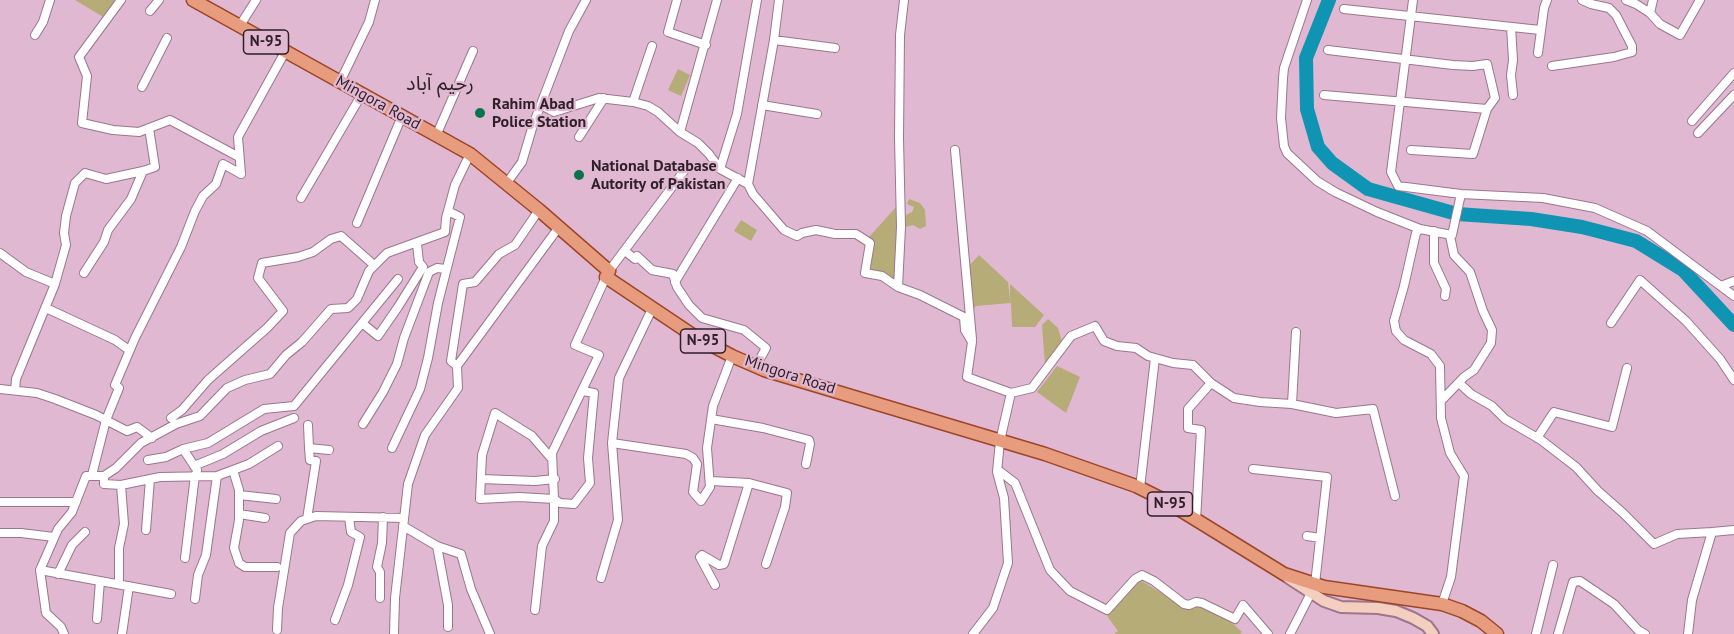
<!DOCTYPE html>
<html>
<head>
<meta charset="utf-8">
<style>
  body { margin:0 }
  canvas { display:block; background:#e0b8d1 }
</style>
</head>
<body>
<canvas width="1734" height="634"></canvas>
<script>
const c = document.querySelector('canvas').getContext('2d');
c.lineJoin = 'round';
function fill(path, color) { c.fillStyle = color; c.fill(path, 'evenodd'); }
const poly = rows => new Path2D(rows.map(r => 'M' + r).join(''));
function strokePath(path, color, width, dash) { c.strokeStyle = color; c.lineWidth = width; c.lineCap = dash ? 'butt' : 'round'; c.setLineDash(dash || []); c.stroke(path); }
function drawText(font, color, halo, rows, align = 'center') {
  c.font = font + ' "PT Sans","Noto Sans Arabic",sans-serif'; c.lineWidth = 4.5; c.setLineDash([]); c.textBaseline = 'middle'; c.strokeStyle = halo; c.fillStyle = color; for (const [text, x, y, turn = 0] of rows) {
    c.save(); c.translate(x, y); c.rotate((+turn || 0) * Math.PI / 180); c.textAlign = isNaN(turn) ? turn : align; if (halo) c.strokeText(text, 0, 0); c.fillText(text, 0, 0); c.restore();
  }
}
fill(poly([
  [75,0,119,0,105,18],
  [678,69,690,75,681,96,668,90],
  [909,199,920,203,925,210,926,226,920,229,913,225,905,227,906,215,912,212,914,207,907,204],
  [898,205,896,283,870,271,874,241,869,237],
  [741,220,757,230,751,241,734,231],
  [979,255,1008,282,1010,300,1010,284,1044,315,1035,327,1012,327,1011,303,976,306,973,309,968,267],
  [1048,319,1058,328,1062,342,1045,365,1042,325],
  [1057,366,1080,377,1066,413,1037,392],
  [1140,580,1187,608,1198,606,1222,614,1242,632,1240,634,1114,634,1118,631,1105,613]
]), '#b5ac77');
strokePath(poly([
  [1329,0,1306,58,1307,109,1318,147,1332,163,1368,189,1457,214,1531,219,1582,227,1636,241,1683,270,1734,325]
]), '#1094b3', 14);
const minor = poly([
  [121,0,79,57,87,76,82,123,113,130,139,132,170,120,239,157],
  [677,0,668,32,706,45],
  [904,0,900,35,899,138,901,227,898,287,920,295,964,317,965,330,972,342,967,377,1011,393,1000,441,997,472,1004,498,1008,563,993,608,973,634],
  [1307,0,1284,68,1283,78,1281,118,1284,146,1287,153,1317,181,1335,192,1377,212,1420,229],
  [1413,0,1391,172,1398,186,1461,194,1543,198,1595,208,1647,231,1734,296],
  [1626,0,1636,4,1650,13,1660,24,1680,35,1700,0],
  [1344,9,1540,30],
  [150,11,159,0],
  [1650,13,1653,0],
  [239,27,256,0],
  [1511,27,1513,60,1511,75,1513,95],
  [35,35,43,22,50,0],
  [774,40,835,48],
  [1328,50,1453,65,1473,66,1487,64,1495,98,1487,109,1473,154,1411,150],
  [1538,53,1544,8,1547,0],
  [1552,66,1614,57,1632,52,1632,46,1616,15,1609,8,1591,4,1582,0],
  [340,82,369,22,375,0],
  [142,87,167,38],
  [1324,95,1487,109],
  [633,102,652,46],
  [541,105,554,112,599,98,633,102,648,106,658,112,680,132,698,143,709,154,720,169,748,184,753,194,784,230,797,236,802,233,816,230,835,234,856,234,870,243,865,273,882,276,898,287],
  [762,105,817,114],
  [1692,121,1734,73],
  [680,132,717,0],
  [1698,133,1734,95],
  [436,136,473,51],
  [579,137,604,98],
  [955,150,972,339],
  [720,169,737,114,757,0],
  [241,174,238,137,285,52],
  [506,184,522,162,533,125,569,31,586,0],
  [748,184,774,40,779,0],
  [301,198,362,94],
  [357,223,402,116],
  [1434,231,1434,263,1446,289,1445,296],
  [625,251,635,259,637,256,652,270,673,274,677,287,689,305,702,318,744,330,766,348,756,366],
  [0,253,26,272,55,284],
  [609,271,684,171],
  [84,273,104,242,108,230,131,199,143,171],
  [675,282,738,178],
  [1721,286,1734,281],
  [46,308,115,340,129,350],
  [362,323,378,336,398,307,423,267,419,262,417,244],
  [1611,323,1640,280,1686,321,1720,359,1734,380],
  [457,366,559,227],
  [1459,383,1471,394,1492,406,1505,419,1541,440,1576,467,1598,491,1623,513,1654,544,1677,534,1712,532],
  [0,389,37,393,55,399,96,415,127,431,137,427,152,438],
  [15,390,16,379,55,284,66,245,64,233,66,216,75,183,85,173,106,179,143,171,155,167,149,128],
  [583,391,594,393,588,458,590,483,574,504,560,503,554,499,552,453,599,355,575,345,606,277],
  [1011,393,1032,388,1071,336,1095,326,1104,341,1117,346,1136,348,1148,356,1173,363,1193,365,1211,383,1234,398,1260,402,1292,404,1336,413,1373,409,1395,496],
  [1441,401,1464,377,1474,370,1491,343,1492,330,1483,311,1470,272,1454,255,1450,236],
  [1292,404,1296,332],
  [171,418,182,410,208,380,267,328,283,311,258,278,262,263,298,257,313,252,331,239,341,236,374,265],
  [711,419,763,428,809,440,810,444,806,464],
  [363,424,383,392,397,364,404,338,429,272,437,268,446,269],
  [308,425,309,448,329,450],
  [1537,438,1554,412,1612,427,1627,368],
  [612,443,686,454,693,458,697,464,693,492,701,501,710,487,707,448,713,406,732,356],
  [392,448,420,389,428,358,438,303,460,217,448,211],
  [183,449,197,470],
  [148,460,166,457,183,449,208,443,264,409,294,406,398,279],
  [194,466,223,454,261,431,294,418],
  [1253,469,1327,477,1315,584],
  [233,470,239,490,239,520,234,548,239,563,245,567,277,567],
  [998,470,1015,483,1050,570,1070,591,1107,610,1135,579,1142,575,1154,581,1184,604,1189,605,1196,602,1202,603,1235,619,1243,605,1268,634],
  [92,475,106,420,119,388,115,385,118,378,135,338,181,247,195,211,203,196,216,184,223,164,241,174],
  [104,476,104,484,121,485,124,524,119,548,119,583],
  [481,479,535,481,555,479],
  [711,481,749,483,724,564,719,565,702,555,700,557,715,585],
  [749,483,787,493,785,507,766,564],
  [121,485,160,477,217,476,249,464,278,446],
  [1140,488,1155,358],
  [239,495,276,499],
  [0,502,76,502],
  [239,514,265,518],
  [307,519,316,461,310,460,309,448],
  [1196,521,1201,430,1188,428,1188,409,1211,383],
  [403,526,437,546,461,554,471,589,490,634],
  [146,530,150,479],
  [0,533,21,533,54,537],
  [1307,536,1320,538],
  [437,546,448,605,448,627],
  [185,558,195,475],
  [40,570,171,594],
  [58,574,72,545,85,532],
  [601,578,618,520,612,443,619,378,652,309],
  [380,598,380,572,377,567,382,543,383,517],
  [195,599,198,575,206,555,217,476],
  [1442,604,1451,577,1464,476,1450,453,1441,418,1440,366,1431,354,1404,340,1396,331,1394,321,1404,286,1416,233,1420,229,1452,235,1461,194],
  [535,610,542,546,554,521,554,499,519,497,480,499,482,455,495,413,532,436,551,458],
  [97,619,100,581],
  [335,620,348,585,360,537,351,532,349,517],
  [277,630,278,608,290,533,301,521,316,516,404,518],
  [64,634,61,627,46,613,40,570,58,529,72,512,86,476,104,476,116,468,141,443,176,424,200,416,227,388,245,380,270,374,286,355,302,342,331,309,348,308,357,299,369,271,387,253,445,232,446,218,455,185,470,154],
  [122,634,129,586],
  [394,634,395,598,408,484,425,435,458,388,457,366,451,361,463,284,475,282,499,254,515,245,539,210],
  [1290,634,1311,593],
  [1536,634,1553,565],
  [1558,634,1573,582,1580,581,1614,604,1638,630,1645,634],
  [1688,634,1692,600,1712,532,1734,530]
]);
const secondary = poly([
  [1287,577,1324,601,1341,607,1378,608,1396,611,1413,618,1427,626,1433,634]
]);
const primary = poly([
  [193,0,470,154,539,210,609,271,606,277,694,336,732,356,764,370,1045,454,1136,486,1164,500,1284,574,1324,587,1442,604,1462,611,1481,621,1497,634]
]);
strokePath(minor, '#9b768d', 10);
strokePath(secondary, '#9b768d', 14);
strokePath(primary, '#9d4528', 15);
strokePath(minor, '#fff', 8);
strokePath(secondary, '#f4cebe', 10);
strokePath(primary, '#e89c7e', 12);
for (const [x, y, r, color] of [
  [480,113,6,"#0b734c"],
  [579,175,6,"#0b734c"]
]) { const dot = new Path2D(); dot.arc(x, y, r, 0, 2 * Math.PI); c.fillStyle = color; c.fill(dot); strokePath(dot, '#e0b8d1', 2); }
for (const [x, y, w] of [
  [266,42,45],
  [703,341,45],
  [1170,504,45]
]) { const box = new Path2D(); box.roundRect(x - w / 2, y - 12, w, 24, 4.5); c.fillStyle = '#e0b8d1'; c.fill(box); strokePath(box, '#2e1f28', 1.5); }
drawText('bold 15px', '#2e1f28', null, [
  ["N-95",266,42],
  ["N-95",703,341],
  ["N-95",1170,504]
]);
drawText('16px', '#2e1f28', '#e0b8d1', [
  ["Mingora Road",378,103,29],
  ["Mingora Road",790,375,18]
]);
drawText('bold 16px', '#2e1f28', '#e0b8d1', [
  ["Rahim Abad",492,104],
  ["Police Station",492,122],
  ["National Database",591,166],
  ["Autority of Pakistan",591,184]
], 'left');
drawText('20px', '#2e1f28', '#e0b8d1', [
  ["رحیم آباد",440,84]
]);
</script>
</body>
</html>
